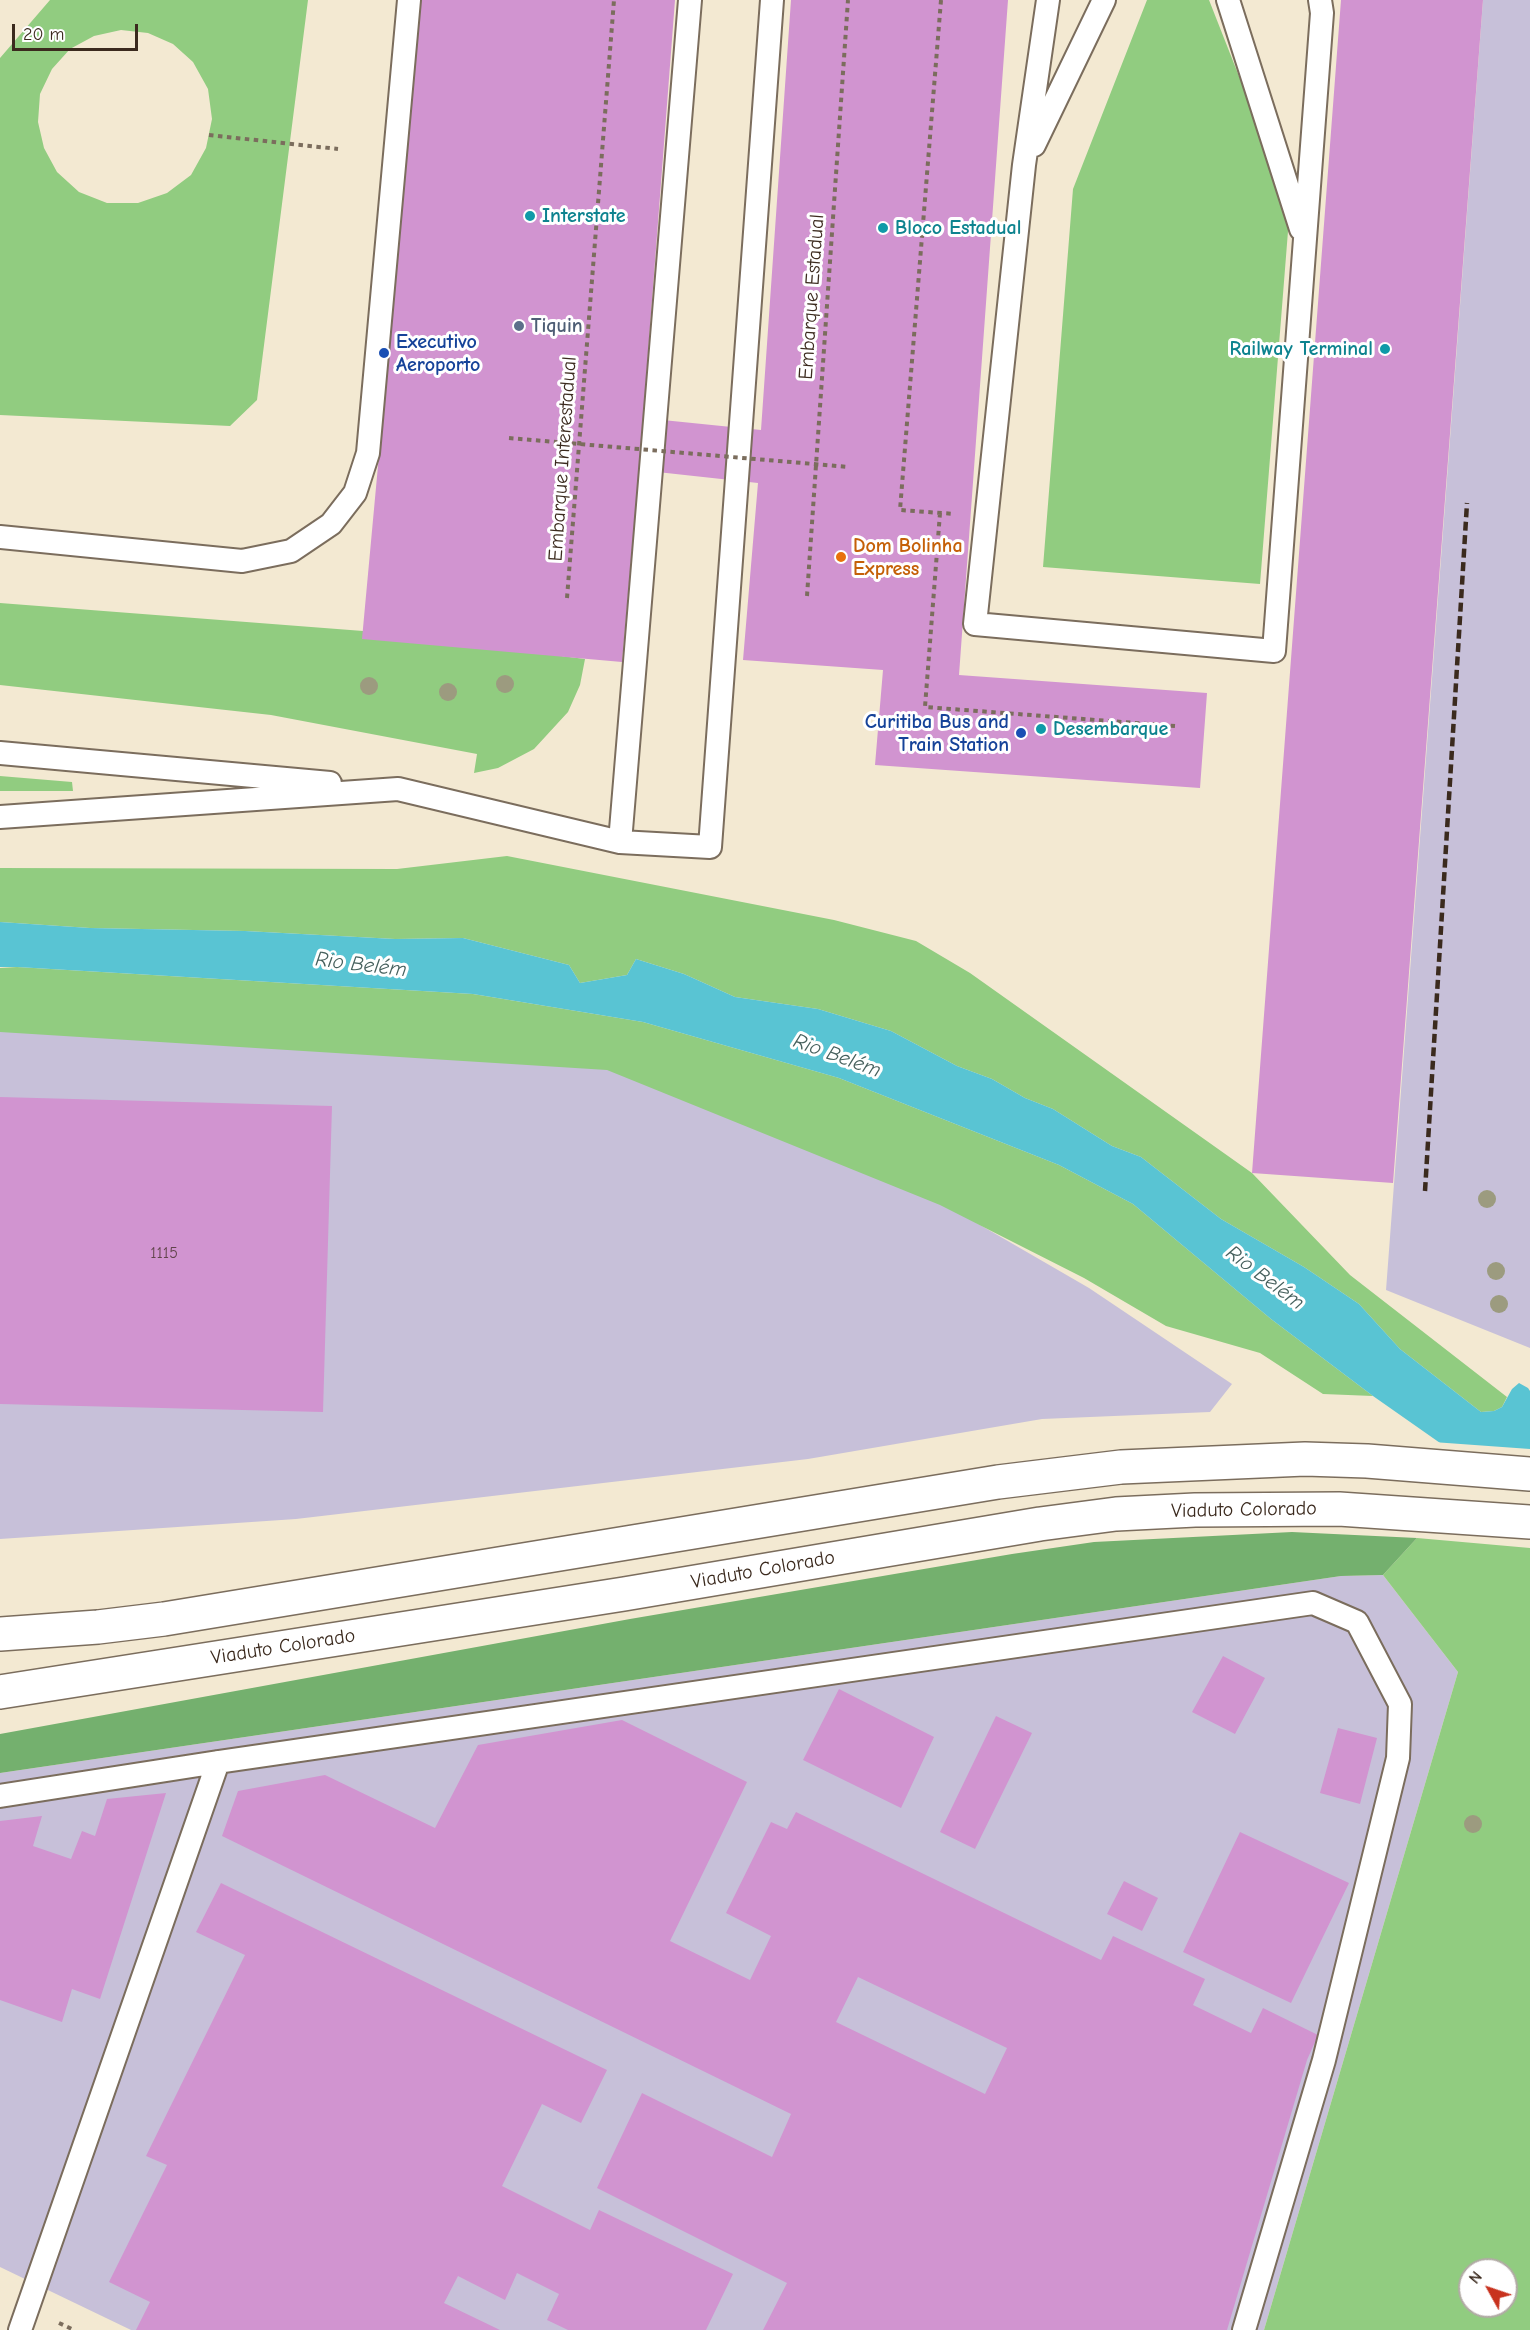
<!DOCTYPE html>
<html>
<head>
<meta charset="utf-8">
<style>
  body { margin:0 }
  #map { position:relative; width:1530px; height:2330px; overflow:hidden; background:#f3e9d2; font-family:"Comic Neue",sans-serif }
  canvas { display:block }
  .north { position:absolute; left:1458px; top:2258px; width:60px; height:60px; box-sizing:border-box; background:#fff; border:2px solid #b1aaa5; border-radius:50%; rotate:310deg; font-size:16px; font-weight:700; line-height:24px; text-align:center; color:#3b2a1e }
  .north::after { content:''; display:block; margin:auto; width:21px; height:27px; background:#c8321e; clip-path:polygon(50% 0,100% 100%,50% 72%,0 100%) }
  .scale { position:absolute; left:12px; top:24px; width:126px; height:27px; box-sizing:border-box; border:3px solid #3b2a1e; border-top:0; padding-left:8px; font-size:18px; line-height:21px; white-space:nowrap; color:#3b2a1e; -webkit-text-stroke:4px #fff; paint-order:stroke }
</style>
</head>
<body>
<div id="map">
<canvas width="1530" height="2330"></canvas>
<div class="north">N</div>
<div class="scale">20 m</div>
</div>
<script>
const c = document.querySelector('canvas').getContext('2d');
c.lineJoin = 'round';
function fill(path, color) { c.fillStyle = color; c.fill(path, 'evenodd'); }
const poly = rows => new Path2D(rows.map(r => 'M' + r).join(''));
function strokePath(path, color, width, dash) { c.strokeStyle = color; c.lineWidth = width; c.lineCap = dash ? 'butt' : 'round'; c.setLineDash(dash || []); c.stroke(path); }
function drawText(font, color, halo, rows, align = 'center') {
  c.font = font + ' "Comic Neue",sans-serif'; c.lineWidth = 6; c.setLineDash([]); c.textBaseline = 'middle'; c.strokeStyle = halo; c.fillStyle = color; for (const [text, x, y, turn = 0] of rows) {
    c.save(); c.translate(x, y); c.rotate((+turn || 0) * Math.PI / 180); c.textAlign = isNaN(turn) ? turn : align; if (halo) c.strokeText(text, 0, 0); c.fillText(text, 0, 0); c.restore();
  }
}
fill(poly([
  [1483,0,1530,0,1530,1348,1386,1290],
  [201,1026,649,1073,911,1185,1089,1288,1232,1384,1210,1412,1042,1419,808,1459,296,1519,0,1539,0,1031],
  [1383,1575,1458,1672,1264,2330,131,2330,0,2267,0,1773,1341,1576]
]), '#c7c0d9');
fill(poly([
  [50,0,308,0,257,400,230,426,0,415,0,58],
  [121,30,148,33,173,44,193,62,208,89,212,119,206,148,191,175,167,193,138,203,107,203,79,192,57,172,44,148,38,122,40,94,52,69,70,49,94,36],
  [1147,0,1209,0,1290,206,1260,584,1043,567,1073,189],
  [0,603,363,631,585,659,580,685,568,712,534,749,498,768,474,773,477,754,271,715,0,685],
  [0,776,72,782,73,791,0,791],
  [507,856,834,920,916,941,970,973,1252,1173,1350,1275,1507,1397,1502,1407,1494,1411,1481,1412,1400,1349,1359,1304,1304,1267,1221,1219,1141,1157,1112,1146,1053,1109,1025,1098,992,1079,957,1066,891,1031,818,1009,735,997,684,974,636,959,627,975,580,983,569,965,463,938,395,939,245,931,90,928,0,922,0,868,397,869],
  [17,967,473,994,643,1022,839,1078,1059,1165,1133,1204,1271,1319,1373,1396,1323,1394,1260,1353,1166,1326,1084,1278,940,1205,607,1070,0,1032,0,968],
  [1417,1538,1530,1548,1530,2330,1264,2330,1458,1672,1383,1575],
  [1470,2270,1506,2270,1506,2306,1470,2306]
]), '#91cc80');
fill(poly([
  [1292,1532,1417,1538,1383,1575,1341,1576,0,1773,0,1734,630,1619,1012,1554,1094,1542]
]), '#74b06e');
fill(poly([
  [0,922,90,928,245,931,395,939,463,938,569,965,580,983,627,975,636,959,684,974,735,997,818,1009,891,1031,957,1066,992,1079,1025,1098,1053,1109,1112,1146,1141,1157,1221,1219,1304,1267,1359,1304,1400,1349,1481,1412,1494,1411,1502,1407,1512,1389,1519,1383,1528,1388,1530,1391,1530,1498,1510,1492,1373,1396,1271,1319,1133,1204,1059,1165,839,1078,643,1022,473,994,17,967,0,967]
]), '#59c4d3');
fill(poly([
  [1433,1442,1530,1449,1530,1501,1509,1495]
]), '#f3e9d2');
fill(poly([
  [421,0,675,0,643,418,761,430,791,0,1008,0,959,675,1207,693,1200,788,875,765,883,670,743,660,758,483,639,470,622,662,362,639],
  [1341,0,1483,0,1393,1183,1252,1173],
  [0,1097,332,1106,323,1412,0,1404],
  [1223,1656,1265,1678,1235,1734,1192,1712],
  [839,1689,934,1737,901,1808,803,1760],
  [996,1716,1032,1733,975,1849,940,1832],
  [622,1720,747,1782,670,1941,750,1980,771,1936,726,1913,771,1822,787,1829,796,1812,1101,1960,1113,1936,1205,1979,1193,2005,1251,2033,1263,2008,1318,2035,1307,2060,1227,2330,763,2330,787,2283,597,2188,642,2093,772,2157,791,2114,222,1836,238,1791,325,1775,435,1828,478,1745],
  [858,1977,1007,2048,985,2094,836,2022],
  [1338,1728,1377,1738,1360,1804,1320,1793],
  [166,1793,100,1999,72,1989,62,2022,0,2000,0,1821,42,1816,33,1846,71,1859,82,1831,95,1836,107,1799],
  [1240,1832,1349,1883,1291,2003,1183,1952],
  [1124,1881,1158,1898,1142,1931,1107,1914],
  [221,1883,607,2070,581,2123,542,2104,502,2186,590,2230,599,2210,733,2274,706,2330,568,2330,547,2320,559,2294,517,2273,505,2300,458,2276,444,2303,500,2330,136,2330,150,2302,109,2282,167,2165,146,2156,245,1955,196,1932]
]), '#d194d0');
const service = poly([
  [1048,0,1024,165,975,624,1274,651,1322,13,1320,0],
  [1228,0,1301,229],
  [1034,145,1104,0],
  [0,537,242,561,291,551,331,524,355,493,368,453,409,0],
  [0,753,330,783],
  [0,817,398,789,620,842,710,847,772,0],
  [620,842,690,0],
  [0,1796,218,1762,1313,1603,1357,1622,1400,1704,1398,1758,1324,2060,1244,2330],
  [20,2330,218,1762]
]);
const primary = poly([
  [0,1634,98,1627,164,1619,998,1482,1121,1467,1305,1459,1367,1461,1530,1474],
  [0,1692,624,1594,1040,1524,1116,1514,1195,1510,1339,1509,1530,1522]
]);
strokePath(service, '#7b6d5d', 26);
strokePath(primary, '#7b6d5d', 36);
strokePath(poly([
  [941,0,900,510,955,514],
  [209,135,338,149],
  [940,513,925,707,1175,726],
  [807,596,848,0],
  [567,598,614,0],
  [59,2323,74,2330]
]), '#7b6d5d', 4, [4.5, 4.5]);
strokePath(service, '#fff', 22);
strokePath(primary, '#fff', 33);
strokePath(poly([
  [1425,1191,1467,503]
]), '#3b2a1e', 4.5, [9, 4.5]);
strokePath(poly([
  [509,438,849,467]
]), '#7b6d5d', 4, [4.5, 4.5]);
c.fillStyle = '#9c9b7f';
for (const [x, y] of [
  [505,684],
  [369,686],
  [448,692],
  [1487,1199],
  [1496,1271],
  [1499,1304],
  [1473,1824]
]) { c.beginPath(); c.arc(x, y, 9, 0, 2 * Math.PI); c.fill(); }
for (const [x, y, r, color] of [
  [530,216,6,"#0f9aa8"],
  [883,228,6,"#0f9aa8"],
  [519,326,6,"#5c6f8a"],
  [1385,349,6,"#0f9aa8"],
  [384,353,6,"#1a4fb4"],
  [841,557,6,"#e8710a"],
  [1041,729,6,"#0f9aa8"],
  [1021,733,6,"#1a4fb4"]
]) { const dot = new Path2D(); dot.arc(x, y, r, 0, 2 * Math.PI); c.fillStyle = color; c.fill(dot); strokePath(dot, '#fff', 2); }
drawText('16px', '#60444a', null, [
  ["1115",164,1253]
]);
drawText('bold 20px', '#0d838f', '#fff', [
  ["Interstate",542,216],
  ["Bloco Estadual",895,228],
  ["Railway Terminal",1373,349,"right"],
  ["Desembarque",1053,729]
], 'left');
drawText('20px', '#3b2a1e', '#fff', [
  ["Embarque Estadual",812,297,-86],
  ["Embarque Interestadual",563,459,-86],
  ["Viaduto Colorado",1244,1510,-1],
  ["Viaduto Colorado",763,1570,-10],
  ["Viaduto Colorado",283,1647,-9]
]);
drawText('bold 20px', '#4e5e75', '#fff', [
  ["Tiquin",531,326]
], 'left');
drawText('bold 20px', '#164399', '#fff', [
  ["Executivo",396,342],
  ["Aeroporto",396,365],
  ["Curitiba Bus and",1009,722,"right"],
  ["Train Station",1009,745,"right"]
], 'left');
drawText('bold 20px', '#c56008', '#fff', [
  ["Dom Bolinha",853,546],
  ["Express",853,569]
], 'left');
drawText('italic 21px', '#46605d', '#fff', [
  ["Rio Belém",361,965,7],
  ["Rio Belém",837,1056,20],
  ["Rio Belém",1265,1278,37]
]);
</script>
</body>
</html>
